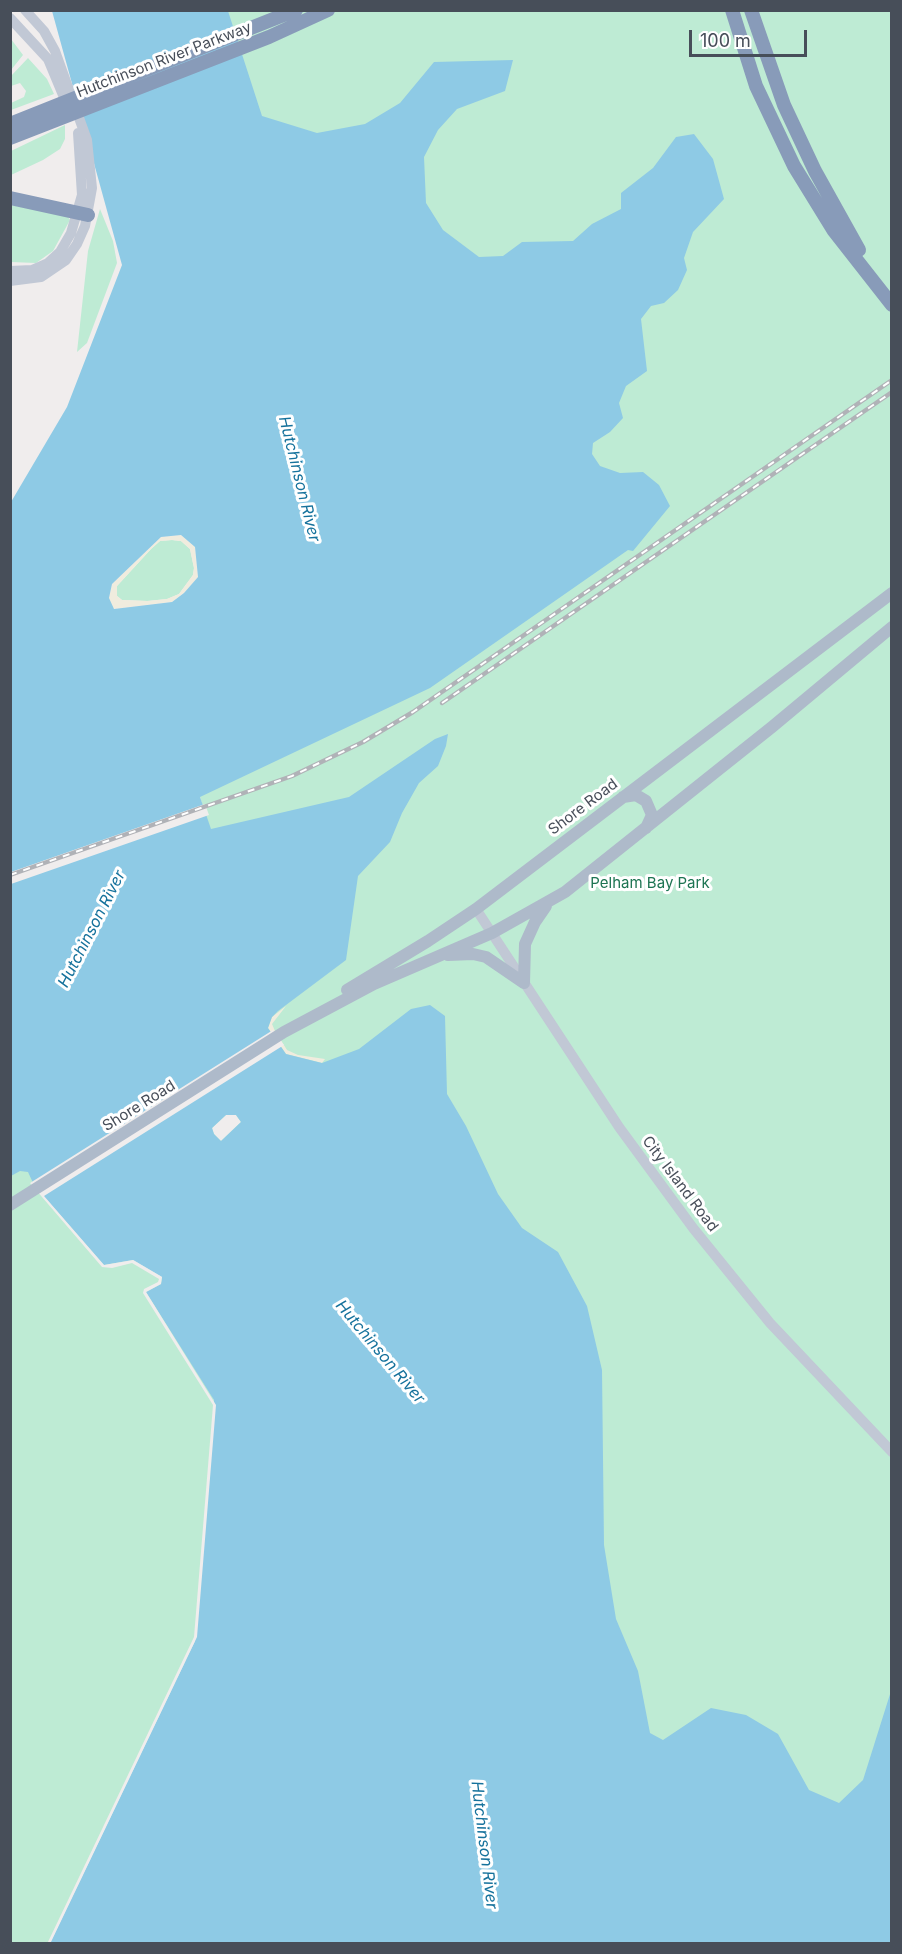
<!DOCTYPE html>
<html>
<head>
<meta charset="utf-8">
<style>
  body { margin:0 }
  #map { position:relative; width:902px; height:1954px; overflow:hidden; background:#f0eded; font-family:Inter,sans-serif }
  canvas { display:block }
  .frame { position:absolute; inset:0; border:12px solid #474e59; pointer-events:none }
  .scale { position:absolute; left:689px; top:30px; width:118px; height:27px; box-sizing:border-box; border:3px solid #474e59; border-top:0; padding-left:8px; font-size:18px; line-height:21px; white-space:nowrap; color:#474e59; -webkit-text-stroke:4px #fff; paint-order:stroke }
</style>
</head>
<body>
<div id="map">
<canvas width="902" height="1954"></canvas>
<div class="frame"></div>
<div class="scale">100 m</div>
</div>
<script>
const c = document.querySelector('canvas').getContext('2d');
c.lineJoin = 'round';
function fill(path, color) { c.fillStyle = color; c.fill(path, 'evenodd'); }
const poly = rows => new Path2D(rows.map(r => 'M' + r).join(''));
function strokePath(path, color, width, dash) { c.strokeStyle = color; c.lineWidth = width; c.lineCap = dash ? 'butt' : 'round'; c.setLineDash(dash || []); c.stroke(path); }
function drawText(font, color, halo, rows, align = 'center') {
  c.font = font + ' Inter,sans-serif'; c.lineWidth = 6; c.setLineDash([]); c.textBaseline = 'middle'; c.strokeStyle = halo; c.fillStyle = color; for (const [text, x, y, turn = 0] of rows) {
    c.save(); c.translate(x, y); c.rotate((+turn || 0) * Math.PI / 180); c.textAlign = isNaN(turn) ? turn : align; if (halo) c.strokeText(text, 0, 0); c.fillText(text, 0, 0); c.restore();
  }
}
fill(poly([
  [227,10,891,11,891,1912,718,1827,211,1132,212,1125,268,1028,200,797],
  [226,1115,236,1115,241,1122,221,1141,214,1134,212,1128],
  [11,39,23,55,11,70],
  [28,58,47,79,54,94,11,110,11,103,24,97,26,91,20,83,11,86,11,76],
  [65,125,65,139,60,149,43,160,11,175,11,151],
  [11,205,67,215,70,220,53,251,36,263,11,262],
  [100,209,113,241,117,263,87,343,77,352,88,251],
  [172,540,181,541,190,549,194,568,193,575,179,594,167,599,147,601,122,600,117,596,117,586,151,549,160,541],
  [10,1134,133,1260,162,1277,214,1400,197,1637,50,1944,10,1943]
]), '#beebd4');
fill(poly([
  [181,535,195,547,198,577,184,593,172,602,113,609,109,598,112,584,161,537],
  [172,540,181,541,190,549,194,568,193,575,179,594,167,599,148,601,122,600,117,596,117,586,151,549,160,541],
  [286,1006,272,1024,275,1031,287,1050,298,1055,325,1059,322,1063,286,1054,268,1028,272,1017]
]), '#f0ecde');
fill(poly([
  [52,11,228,11,262,116,317,133,365,124,400,103,434,62,513,60,505,91,457,109,438,130,424,157,426,203,443,230,479,257,503,256,522,242,573,241,592,224,621,209,621,193,653,168,676,137,694,134,713,159,724,199,693,232,684,258,687,270,678,290,664,303,651,306,641,319,647,371,626,386,619,403,623,418,610,432,593,443,592,454,600,466,620,473,643,472,659,485,670,506,633,551,628,550,430,688,200,797,211,829,349,797,435,739,448,734,446,746,438,766,419,783,402,813,390,842,358,876,346,960,278,1011,272,1017,268,1028,286,1054,322,1063,359,1049,411,1009,430,1005,445,1016,447,1094,466,1126,498,1194,522,1228,558,1252,587,1306,602,1370,604,1545,616,1619,638,1671,650,1733,663,1740,711,1708,746,1715,778,1734,809,1790,839,1803,863,1780,891,1691,891,1943,50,1943,195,1641,214,1400,146,1292,161,1284,162,1277,133,1260,104,1265,34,1185,28,1172,20,1171,11,1176,11,502,67,407,122,265],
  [181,535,195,547,198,577,184,593,172,602,114,609,109,598,112,584,161,537],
  [226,1115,236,1115,241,1122,221,1141,214,1134,212,1128]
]), '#8ecae5');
fill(poly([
  [205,804,209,815,11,884,11,872],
  [273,1030,284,1045,44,1196,104,1265,133,1260,162,1277,161,1284,146,1292,216,1405,197,1637,50,1944,47,1944,194,1637,213,1405,143,1293,144,1289,158,1282,159,1279,132,1263,112,1268,102,1267,30,1183]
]), '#f0eded');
strokePath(poly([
  [10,18,48,59,68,107],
  [10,271,32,270,48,263,60,252,71,233,82,195,78,133],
  [10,281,41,277,66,260,77,244,85,226,92,188,87,140,55,51,44,31,25,10],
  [476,909,619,1127,693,1228,770,1323,892,1452]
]), '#c1c8d5', 10);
strokePath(poly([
  [623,797,636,795,646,801,652,815,646,828],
  [448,955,473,954,486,957,524,983],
  [524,983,525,944,535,922,546,906],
  [347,990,428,941,476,909,892,593],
  [10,1205,284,1032,374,984,492,933,565,892,772,727,892,627]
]), '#aebaca', 12);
strokePath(poly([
  [732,10,756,86,794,166,834,231,892,305],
  [751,10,784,105,815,171,859,250],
  [10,124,296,10],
  [10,138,269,37,328,10],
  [10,198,88,215]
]), '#889bb9', 14);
const rail = poly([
  [442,703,892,392],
  [10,875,292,776,363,742,413,712,892,380]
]);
strokePath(rail, '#b0b2b7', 4.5);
strokePath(rail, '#fff', 2, [7]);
drawText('15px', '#474e59', '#fff', [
  ["Hutchinson River Parkway",164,60,-21],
  ["Shore Road",583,807,-37],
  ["Shore Road",139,1106,-32],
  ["City Island Road",680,1184,53]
]);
drawText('15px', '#1d7452', '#fff', [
  ["Pelham Bay Park",650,883]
]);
drawText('italic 16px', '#16729c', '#fff', [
  ["Hutchinson River",299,479,76],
  ["Hutchinson River",92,929,-63],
  ["Hutchinson River",380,1352,50],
  ["Hutchinson River",484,1845,83]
]);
</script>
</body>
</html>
